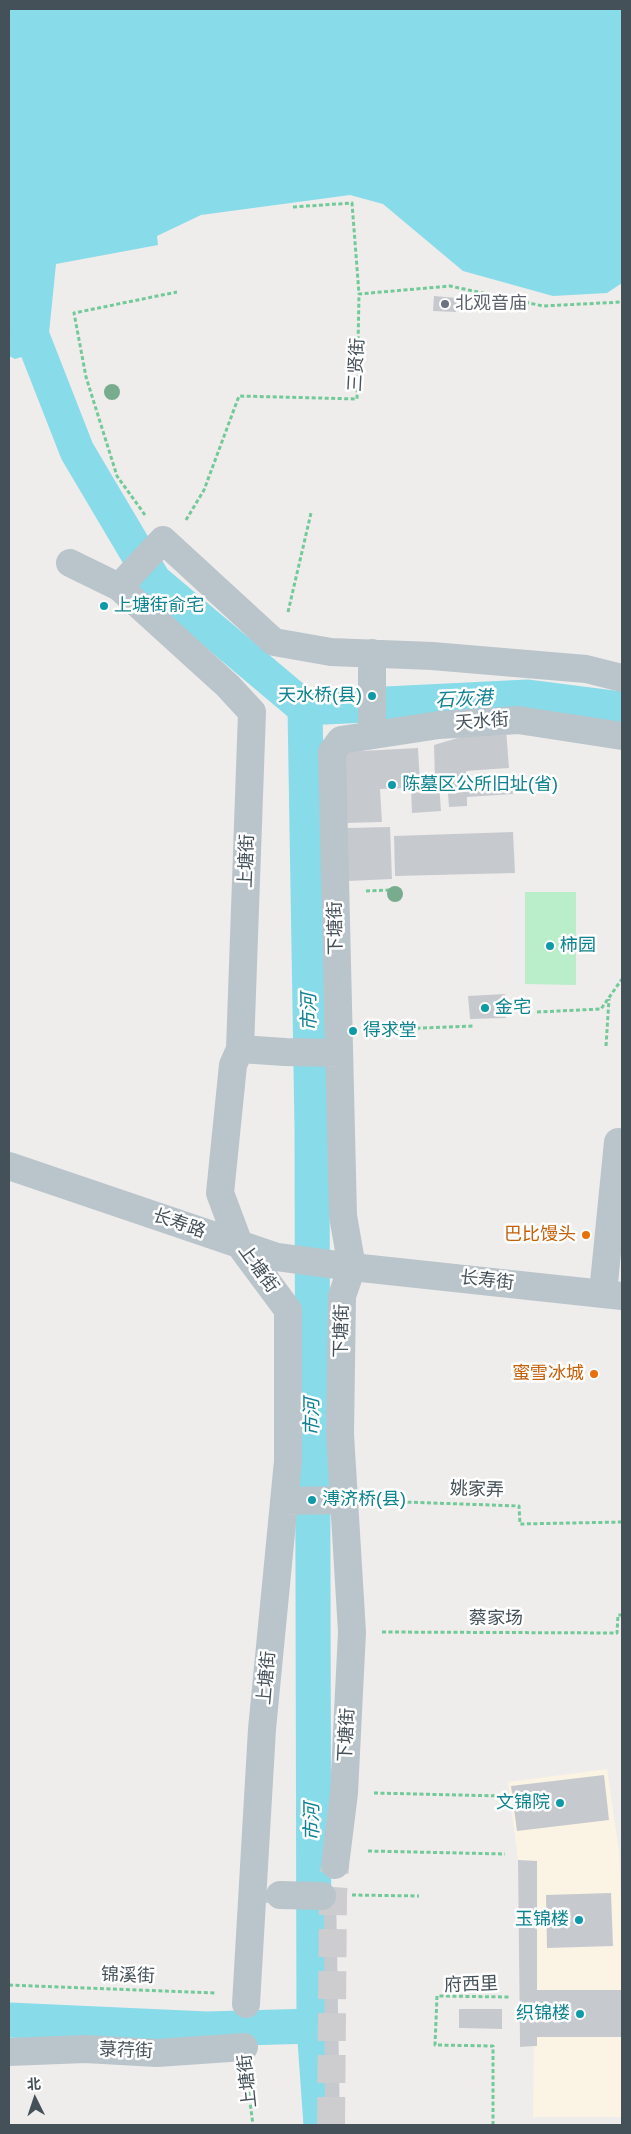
<!DOCTYPE html>
<html>
<head>
<meta charset="utf-8">
<style>
  body { margin:0 }
  #map { position:relative; width:631px; height:2134px; overflow:hidden; background:#efecec; font-family:Arial,"Noto Sans SC",sans-serif }
  canvas { display:block }
  .frame { position:absolute; inset:0; border:10px solid #455159; pointer-events:none }
  .north { position:absolute; left:10px; top:2074px; width:50px; height:50px; -webkit-text-stroke:4px #fff; paint-order:stroke; rotate:356deg; font-size:14px; font-weight:700; line-height:20px; text-align:center; color:#455159 }
  .north::after { content:''; display:block; margin:auto; width:18px; height:22px; background:#455159; clip-path:polygon(50% 0,100% 100%,50% 72%,0 100%) }
</style>
</head>
<body>
<div id="map">
<canvas width="631" height="2134"></canvas>
<div class="frame"></div>
<div class="north">北</div>
</div>
<script>
const c = document.querySelector('canvas').getContext('2d');
c.lineJoin = 'round';
function fill(path, color) { c.fillStyle = color; c.fill(path, 'evenodd'); }
const poly = rows => new Path2D(rows.map(r => 'M' + r).join(''));
function strokePath(path, color, width, dash) { c.strokeStyle = color; c.lineWidth = width; c.lineCap = dash ? 'butt' : 'round'; c.setLineDash(dash || []); c.stroke(path); }
function drawText(font, color, halo, rows, align = 'center') {
  c.font = font + ' Arial,"Noto Sans SC",sans-serif'; c.lineWidth = 5; c.setLineDash([]); c.textBaseline = 'middle'; c.strokeStyle = halo; c.fillStyle = color; for (const [text, x, y, turn = 0] of rows) {
    c.save(); c.translate(x, y); c.rotate((+turn || 0) * Math.PI / 180); c.textAlign = isNaN(turn) ? turn : align; if (halo) c.strokeText(text, 0, 0); c.fillText(text, 0, 0); c.restore();
  }
}
fill(poly([
  [607,1769,619,1852,622,1933,622,2117,533,2117,534,2047,520,2047,518,1860,508,1782]
]), '#fbf3e4');
fill(poly([
  [525,892,576,892,576,985,525,984]
]), '#baedca');
fill(poly([
  [9,9,622,9,622,283,607,293,553,296,463,271,383,204,350,195,201,215,157,236,158,245,56,264,48,343,38,352,15,359,9,356]
]), '#88dbe9');
strokePath(poly([
  [9,277,77,451,154,581,305,708],
  [305,708,312,1127,314,2026,321,2125],
  [305,708,528,697,622,709],
  [9,2020,207,2029,314,2026]
]), '#88dbe9', 35);
fill(poly([
  [434,296,457,298,456,312,433,311],
  [506,729,509,768,466,771,467,780,511,777,513,794,467,797,467,806,449,807,447,781,439,782,441,811,412,813,411,788,380,789,382,822,346,823,342,752,418,748,420,783,435,782,434,745,461,737],
  [390,827,392,879,348,881,346,828],
  [513,832,515,873,395,876,394,836],
  [505,994,506,1018,470,1019,468,996],
  [604,1775,609,1820,517,1831,511,1786],
  [518,1860,537,1861,537,1990,622,1990,622,2037,537,2037,537,2046,520,2047],
  [260,1890,336,1891,340,2125,325,2125,324,1903,260,1903],
  [611,1893,613,1946,547,1948,546,1895],
  [459,2009,502,2009,502,2029,459,2028]
]), '#c6cacf');
strokePath(poly([
  [331,2125,333,1894,335,1865]
]), '#cdcdcf', 28, [28, 14]);
strokePath(poly([
  [293,207,352,203,359,294],
  [145,515,117,476,86,377,74,313,177,292],
  [186,520,204,490,239,396,357,399,359,294,450,286,543,306,622,302],
  [288,612,311,513],
  [366,891,391,890],
  [537,1012,601,1009,622,979],
  [371,1030,473,1026],
  [606,1046,609,999],
  [375,1501,519,1506,520,1524,622,1522],
  [382,1632,617,1633,618,1615,622,1615],
  [374,1793,501,1796],
  [368,1851,505,1854],
  [352,1895,419,1896],
  [9,1985,215,1993],
  [247,2079,253,2125],
  [493,2125,493,2046,435,2045,437,1996,509,1997]
]), '#73ca99', 3, [4, 2.5]);
strokePath(poly([
  [70,563,119,587,228,686,252,712,240,1049,233,1065,220,1193,239,1244,288,1310,288,1461,262,1729,246,2004],
  [119,587,163,540,274,642,331,652,432,656,586,669,622,678],
  [372,735,372,653],
  [240,1049,285,1052,339,1053],
  [9,1166,277,1257,352,1267,622,1296],
  [603,1293,618,1142],
  [284,1501,344,1500],
  [335,1865,344,1793,352,1632,340,1434,342,1296,352,1267,343,1216,332,752,341,740,439,725,518,720,622,736],
  [280,1895,322,1896],
  [9,2052,85,2049,157,2053,244,2047]
]), '#bac5cb', 28);
c.fillStyle = '#79ac8e';
for (const [x, y] of [
  [112,392],
  [395,894]
]) { c.beginPath(); c.arc(x, y, 8, 0, 2 * Math.PI); c.fill(); }
for (const [x, y, r, color] of [
  [445,304,5,"#6b7280"],
  [104,606,5,"#0f9aa8"],
  [372,696,5,"#0f9aa8"],
  [392,785,5,"#0f9aa8"],
  [550,946,5,"#0f9aa8"],
  [485,1008,5,"#0f9aa8"],
  [353,1031,5,"#0f9aa8"],
  [586,1235,5,"#e8710a"],
  [594,1374,5,"#e8710a"],
  [312,1500,5,"#0f9aa8"],
  [560,1803,5,"#0f9aa8"],
  [579,1920,5,"#0f9aa8"],
  [580,2014,5,"#0f9aa8"]
]) { const dot = new Path2D(); dot.arc(x, y, r, 0, 2 * Math.PI); c.fillStyle = color; c.fill(dot); strokePath(dot, '#fff', 2); }
drawText('18px', '#5b616d', '#fff', [
  ["北观音庙",455,304]
], 'left');
drawText('18px', '#455159', '#fff', [
  ["三贤街",357,365,-87],
  ["天水街",482,722,-4],
  ["上塘街",247,861,-88],
  ["下塘街",336,928,-91],
  ["长寿路",179,1224,19],
  ["上塘街",258,1269,54],
  ["长寿街",487,1281,6],
  ["下塘街",342,1331,-89],
  ["姚家弄",477,1490,2],
  ["蔡家场",496,1619],
  ["上塘街",267,1678,-85],
  ["下塘街",347,1735,-87],
  ["锦溪街",128,1976,2],
  ["府西里",471,1985,-2],
  ["菉荇街",126,2051,2],
  ["上塘街",248,2081,-96]
]);
drawText('18px', '#0d838f', '#fff', [
  ["上塘街俞宅",114,606],
  ["天水桥(县)",362,696,"right"],
  ["陈墓区公所旧址(省)",402,785],
  ["柿园",560,946],
  ["金宅",495,1008],
  ["得求堂",363,1031],
  ["溥济桥(县)",322,1500],
  ["文锦院",550,1803,"right"],
  ["玉锦楼",569,1920,"right"],
  ["织锦楼",570,2014,"right"]
], 'left');
drawText('18px', '#c56008', '#fff', [
  ["巴比馒头",576,1235],
  ["蜜雪冰城",584,1374]
], 'right');
drawText('italic 19px', '#0f8194', '#fff', [
  ["石灰港",464,700,-3],
  ["市河",310,1012,-91],
  ["市河",313,1417,-90],
  ["市河",313,1822,-90]
]);
</script>
</body>
</html>
